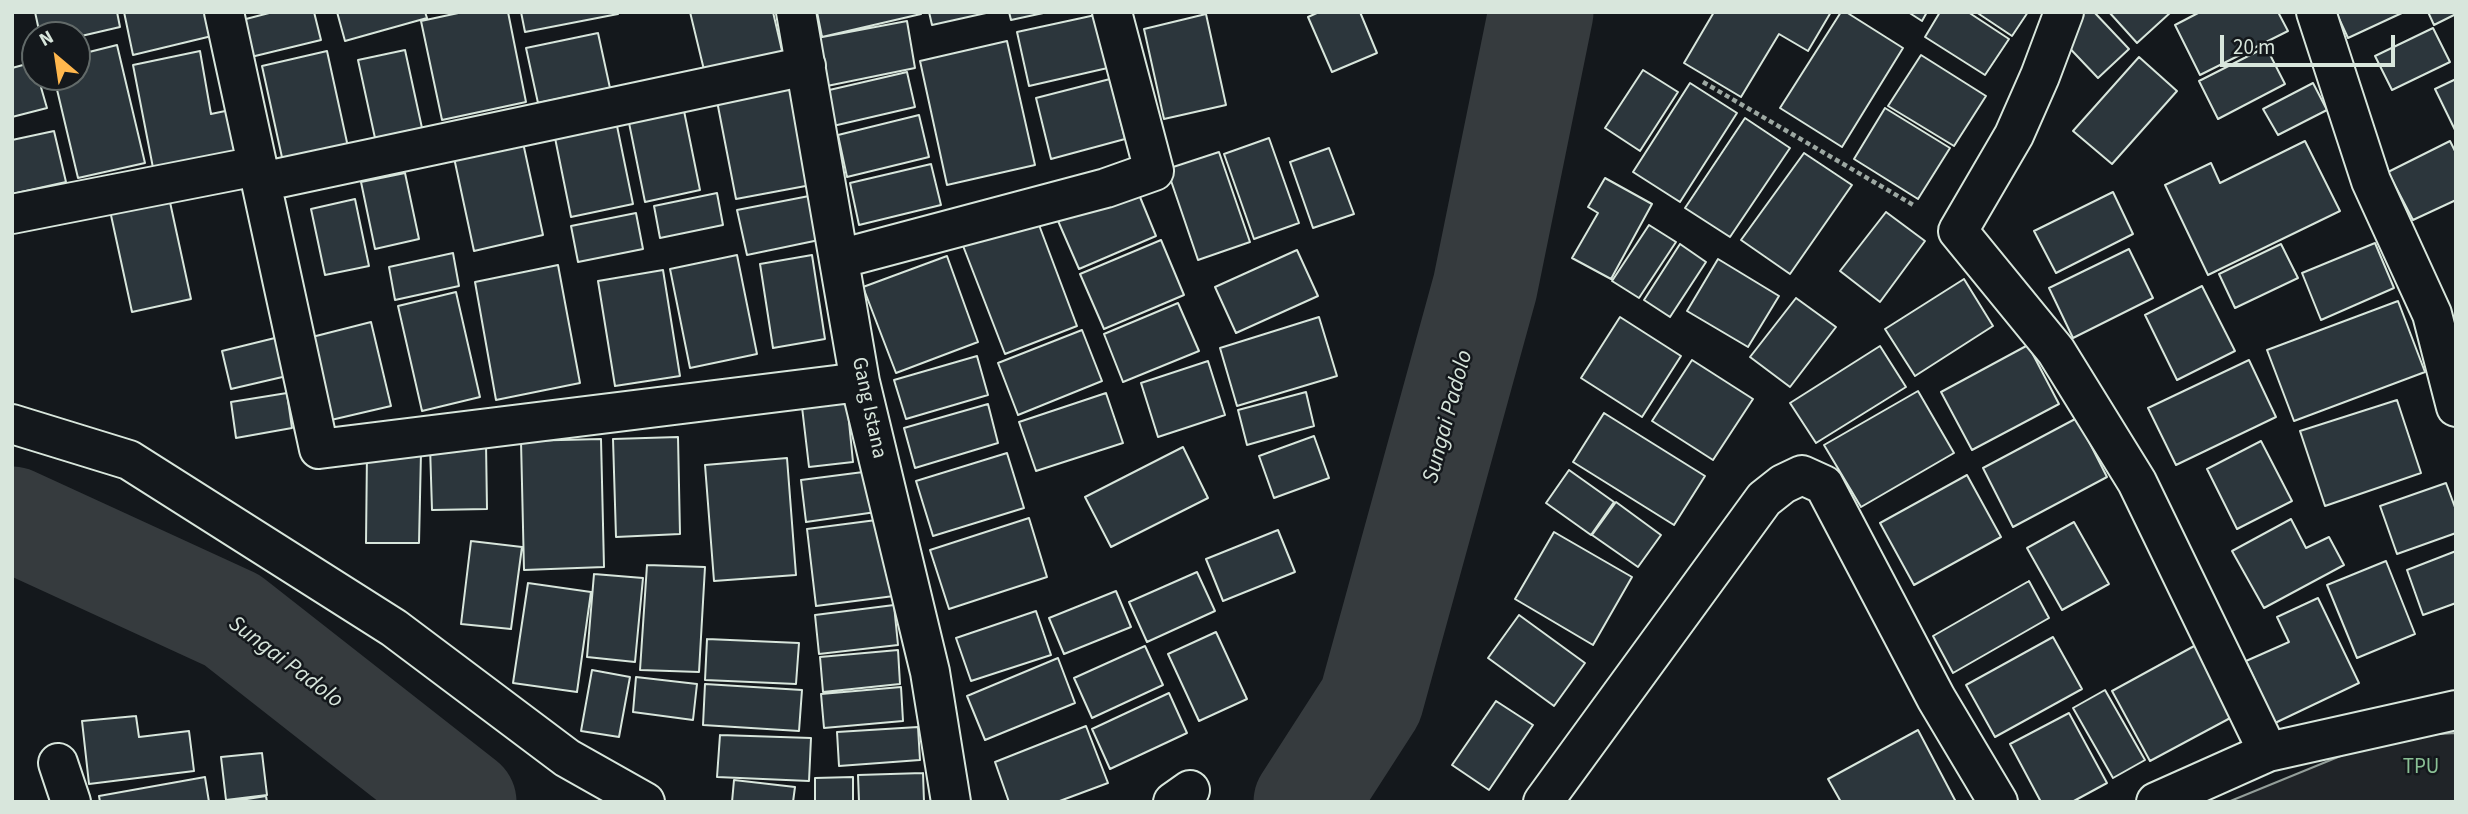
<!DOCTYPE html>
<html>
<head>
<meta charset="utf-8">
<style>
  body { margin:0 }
  #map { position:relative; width:2468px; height:814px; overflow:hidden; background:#14181c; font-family:"Source Sans 3",sans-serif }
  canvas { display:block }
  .frame { position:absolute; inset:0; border:14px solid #d8e6dc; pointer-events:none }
  .north { position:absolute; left:21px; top:21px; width:70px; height:70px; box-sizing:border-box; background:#14181c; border:2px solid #626a69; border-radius:50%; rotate:331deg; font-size:19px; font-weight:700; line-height:28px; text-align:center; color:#d8e6dc }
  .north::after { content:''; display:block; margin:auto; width:24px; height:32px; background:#ffb74d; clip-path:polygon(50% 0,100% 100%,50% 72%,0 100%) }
  .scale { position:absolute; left:2220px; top:35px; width:175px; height:32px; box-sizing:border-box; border:4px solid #d8e6dc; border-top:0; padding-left:9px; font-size:21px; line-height:24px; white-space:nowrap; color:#d8e6dc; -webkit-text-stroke:5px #14181c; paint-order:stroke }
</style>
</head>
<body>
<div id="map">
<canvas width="2468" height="814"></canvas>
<div class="frame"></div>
<div class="north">N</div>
<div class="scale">20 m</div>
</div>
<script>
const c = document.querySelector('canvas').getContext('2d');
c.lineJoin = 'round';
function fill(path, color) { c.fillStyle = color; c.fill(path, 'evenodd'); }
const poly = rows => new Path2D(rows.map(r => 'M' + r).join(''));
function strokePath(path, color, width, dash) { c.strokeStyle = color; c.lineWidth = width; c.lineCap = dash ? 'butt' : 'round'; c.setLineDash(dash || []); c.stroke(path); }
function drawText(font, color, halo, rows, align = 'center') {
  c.font = font + ' "Source Sans 3",sans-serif'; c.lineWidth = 5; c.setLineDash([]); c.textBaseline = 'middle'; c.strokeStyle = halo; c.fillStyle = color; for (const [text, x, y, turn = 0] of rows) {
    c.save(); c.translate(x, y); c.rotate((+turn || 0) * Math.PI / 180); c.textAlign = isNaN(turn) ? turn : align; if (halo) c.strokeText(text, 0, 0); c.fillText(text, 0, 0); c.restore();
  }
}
const green = poly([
  [2456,733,2456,802,2228,802,2387,737,2456,733]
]);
fill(green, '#202428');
strokePath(green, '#939e99', 2);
strokePath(poly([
  [12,519,232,620,464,802],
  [1306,802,1371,701,1485,287,1541,12]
]), '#363b3e', 105);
const building = poly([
  [35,12,117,12,120,27,77,37,40,35,35,12],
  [124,12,211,12,216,35,133,55,124,12],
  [273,12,314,12,321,40,251,57,242,20,273,12],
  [337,12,425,12,427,18,345,41,337,12],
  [463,12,508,12,526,102,442,120,421,21,463,12],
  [521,12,618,12,618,14,525,32,521,12],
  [690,12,773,12,783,55,705,74,690,12],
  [817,12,921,12,921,14,822,37,817,12],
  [929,12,986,12,986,13,932,25,929,12],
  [1009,12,1048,12,1011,20,1009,12],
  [1319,12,1360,12,1377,53,1332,72,1308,17,1319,12],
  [1714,12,1831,12,1808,51,1779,34,1741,97,1684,63,1714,12],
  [1841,12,1846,12,1903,48,1842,147,1780,108,1841,12],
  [1908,12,1927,12,1922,21,1908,12],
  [1940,12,1968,12,2009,39,1985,75,1925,37,1940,12],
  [1976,12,2028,12,2012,36,1976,12],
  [2084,12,2094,12,2129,49,2098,78,2059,37,2084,12],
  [2109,12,2171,12,2137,43,2109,12],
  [2200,12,2278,12,2288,31,2200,75,2175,25,2200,12],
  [2336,12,2404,12,2348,38,2336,12],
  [2428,12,2456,12,2456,14,2434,25,2428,12],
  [1100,14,1112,67,1029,86,1017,32,1100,14],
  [1206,14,1226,105,1164,119,1144,29,1206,14],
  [907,21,915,68,827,86,817,38,907,21],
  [2433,28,2450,62,2392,90,2375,56,2433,28],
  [598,33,610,88,538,103,526,48,598,33],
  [1007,41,1035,165,947,185,920,61,1007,41],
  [117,45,145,163,78,178,54,77,77,77,77,55,117,45],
  [2266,47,2285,84,2218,119,2199,81,2266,47],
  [405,50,422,128,375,138,358,60,405,50],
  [200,51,211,114,230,110,240,161,155,178,133,65,200,51],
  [327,51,348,147,283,162,262,66,327,51],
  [1921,55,1986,96,1954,146,1888,106,1921,55],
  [2139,57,2177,91,2112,164,2073,131,2139,57],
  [34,62,35,77,38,77,47,108,12,117,12,68,34,62],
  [1643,70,1678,92,1640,151,1605,128,1643,70],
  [907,72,915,107,833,126,825,91,907,72],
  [1110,79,1125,139,1051,159,1036,98,1110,79],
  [2456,79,2456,132,2435,89,2456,79],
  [792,81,811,185,736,199,716,96,792,81],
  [1690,83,1737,113,1680,202,1633,172,1690,83],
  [2313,83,2327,110,2278,135,2263,109,2313,83],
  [682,101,700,190,645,202,627,113,682,101],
  [1885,108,1950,148,1918,199,1854,159,1885,108],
  [919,115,929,157,847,177,838,135,919,115],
  [1745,118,1790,148,1730,237,1685,208,1745,118],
  [616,121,633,204,571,217,554,133,616,121],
  [54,131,66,182,12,194,12,140,54,131],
  [522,138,543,235,474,251,453,153,522,138],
  [1269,138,1299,223,1254,239,1224,154,1269,138],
  [2305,141,2340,211,2208,275,2165,185,2211,163,2220,183,2305,141],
  [2450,141,2456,153,2456,200,2413,220,2388,172,2450,141],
  [1329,148,1354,214,1313,228,1290,162,1329,148],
  [1219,152,1250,242,1198,260,1167,169,1219,152],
  [1804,153,1852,185,1790,274,1741,240,1804,153],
  [931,164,941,205,859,225,850,183,931,164],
  [405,173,419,239,375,249,361,182,405,173],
  [1605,178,1652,204,1611,279,1572,258,1598,213,1588,207,1605,178],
  [1133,180,1156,236,1079,269,1055,214,1133,180],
  [2113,192,2133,234,2056,273,2034,231,2113,192],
  [168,193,191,299,132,312,109,206,168,193],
  [717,193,723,225,660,238,654,206,717,193],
  [809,196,819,240,747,255,737,210,809,196],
  [355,199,369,266,325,275,311,209,355,199],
  [1033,209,1077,326,1005,354,960,238,1033,209],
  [1886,212,1925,241,1880,302,1840,271,1886,212],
  [636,213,643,249,578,262,571,226,636,213],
  [1649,225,1676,242,1639,298,1612,281,1649,225],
  [1161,240,1184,295,1104,329,1080,274,1161,240],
  [2375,243,2394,288,2321,320,2302,273,2375,243],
  [1680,244,1706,262,1670,317,1644,300,1680,244],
  [2281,244,2298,278,2235,308,2219,274,2281,244],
  [2129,249,2153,298,2073,338,2049,288,2129,249],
  [1297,250,1318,296,1236,333,1215,287,1297,250],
  [453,253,459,286,395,300,389,267,453,253],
  [737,255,757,354,690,368,670,269,737,255],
  [812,255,825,339,773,348,760,264,812,255],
  [947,256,978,342,896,373,863,287,947,256],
  [1718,259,1779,296,1748,347,1687,311,1718,259],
  [558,265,580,383,496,400,475,282,558,265],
  [663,270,680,376,615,386,598,281,663,270],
  [1964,279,1993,326,1915,376,1885,329,1964,279],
  [2202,286,2235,351,2177,380,2145,315,2202,286],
  [456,292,480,397,422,411,398,306,456,292],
  [1796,298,1836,327,1790,387,1750,357,1796,298],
  [2398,301,2425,372,2294,421,2267,350,2398,301],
  [1178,303,1199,351,1123,382,1104,334,1178,303],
  [1319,317,1337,376,1237,406,1220,348,1319,317],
  [1620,317,1681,356,1642,417,1581,378,1620,317],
  [371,322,391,406,331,420,312,337,371,322],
  [1082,330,1102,381,1018,415,998,363,1082,330],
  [283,336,291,375,231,389,222,351,283,336],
  [2028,345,2059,404,1972,450,1941,392,2028,345],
  [1880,346,1906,387,1816,443,1790,403,1880,346],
  [977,356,988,395,906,419,894,380,977,356],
  [1692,360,1753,399,1713,460,1652,421,1692,360],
  [2249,360,2276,417,2176,465,2148,408,2249,360],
  [1208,361,1225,415,1158,437,1141,383,1208,361],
  [1918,391,1954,453,1861,507,1824,445,1918,391],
  [1306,392,1314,426,1247,445,1238,410,1306,392],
  [287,393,292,428,236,438,231,402,287,393],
  [1106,393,1123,443,1036,471,1019,422,1106,393],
  [2397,400,2421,473,2325,506,2300,431,2397,400],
  [847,402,853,462,809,467,802,407,847,402],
  [988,404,998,443,915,468,904,428,988,404],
  [1604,413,1705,476,1674,525,1573,462,1604,413],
  [2077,418,2107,477,2013,527,1983,468,2077,418],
  [1314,436,1329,478,1274,498,1259,456,1314,436],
  [678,437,680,534,616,537,613,439,678,437],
  [601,439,604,567,524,570,521,441,601,439],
  [2261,441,2292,501,2237,529,2207,469,2261,441],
  [486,443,487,509,432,510,430,446,486,443],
  [1183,447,1208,498,1111,547,1085,497,1183,447],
  [367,451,421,452,419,543,366,543,367,451],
  [1007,453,1024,508,933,536,916,481,1007,453],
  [787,458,796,575,714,581,705,465,787,458],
  [1569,470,1614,502,1591,535,1546,503,1569,470],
  [871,471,876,512,806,522,801,480,871,471],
  [1967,475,2001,537,1914,585,1880,523,1967,475],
  [2446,483,2456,510,2456,533,2397,554,2380,506,2446,483],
  [1616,502,1661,535,1638,567,1592,535,1616,502],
  [1029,518,1047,577,949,609,930,550,1029,518],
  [884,519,894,596,816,606,807,529,884,519],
  [2291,519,2306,548,2329,537,2344,565,2264,608,2232,551,2291,519],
  [2074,522,2109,584,2062,610,2027,548,2074,522],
  [1278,530,1295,572,1223,601,1206,559,1278,530],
  [1554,532,1632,577,1593,645,1515,599,1554,532],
  [471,541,522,547,511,629,461,624,471,541],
  [2456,551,2456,603,2423,615,2407,570,2456,551],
  [2386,561,2415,634,2357,658,2327,585,2386,561],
  [647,565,705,567,699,672,640,670,647,565],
  [1197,572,1215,611,1147,642,1129,602,1197,572],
  [594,574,643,578,635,662,587,657,594,574],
  [2029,581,2049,618,1953,673,1933,636,2029,581],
  [528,583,591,592,577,692,513,683,528,583],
  [1116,591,1131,627,1064,654,1049,618,1116,591],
  [2318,598,2359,683,2275,723,2246,661,2289,642,2277,617,2318,598],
  [894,605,898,645,819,654,815,615,894,605],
  [1036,611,1051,655,971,681,956,638,1036,611],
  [1519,615,1585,663,1554,706,1488,658,1519,615],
  [1216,632,1247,699,1199,721,1168,654,1216,632],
  [2053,637,2082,689,1995,737,1966,685,2053,637],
  [707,639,799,643,796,684,705,680,707,639],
  [2196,645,2234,716,2150,761,2112,691,2196,645],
  [1145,646,1163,685,1092,718,1074,678,1145,646],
  [898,650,900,684,823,692,820,657,898,650],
  [1058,658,1075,703,985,740,967,696,1058,658],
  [592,670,630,677,619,737,581,731,592,670],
  [636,677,697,684,693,720,633,712,636,677],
  [705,684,802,690,799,731,703,725,705,684],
  [901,687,903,721,824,728,821,694,901,687],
  [2105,690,2145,760,2113,778,2073,708,2105,690],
  [1169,693,1187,733,1110,769,1092,729,1169,693],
  [1496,701,1533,725,1489,790,1452,765,1496,701],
  [2069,713,2107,783,2072,802,2041,802,2010,744,2069,713],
  [136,716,139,737,189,731,194,771,89,784,82,721,136,716],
  [1086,726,1108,783,1057,802,1009,802,995,762,1086,726],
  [918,727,920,760,839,766,837,732,918,727],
  [1918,730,1956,802,1841,802,1828,779,1918,730],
  [720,735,811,738,809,781,717,777,720,735],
  [262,753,267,795,226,800,221,757,262,753],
  [923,773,924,802,859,802,858,775,923,773],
  [205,777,209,802,100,802,99,796,205,777],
  [853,777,853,802,815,802,815,778,853,777],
  [734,780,795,787,793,802,732,802,734,780],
  [266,796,267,802,228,802,266,796]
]);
fill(building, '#2c363c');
strokePath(building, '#d8e6dc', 2);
const street = poly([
  [224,12,319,449,860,382],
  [796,12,860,382,930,672,951,802],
  [2064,12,2040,76,2014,135,1958,231,2056,351,2137,482,2268,752],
  [2316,12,2371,181,2432,314,2456,407],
  [261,182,806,66],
  [12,214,257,166],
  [839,259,1106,188,1154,171,1112,12],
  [12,424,129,460,394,628,567,758,645,802],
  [58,763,71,802],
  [1173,802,1190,790],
  [1543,802,1764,499,1783,484,1802,475,1824,485,1936,698,1998,802],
  [2156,802,2268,752,2456,710]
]);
strokePath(street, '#d8e6dc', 42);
strokePath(poly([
  [1703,82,1915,206]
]), '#9da8a2', 4.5, [5, 3.5]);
strokePath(street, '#14181c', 38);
drawText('21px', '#d8e6dc', '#14181c', [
  ["Gang Istana",868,408,78]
]);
drawText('21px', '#8ac095', '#14181c', [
  ["TPU",2421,768]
]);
drawText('italic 23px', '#d8e6dc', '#14181c', [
  ["Sungai Padolo",1449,417,-75],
  ["Sungai Padolo",285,663,37]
]);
</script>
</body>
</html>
